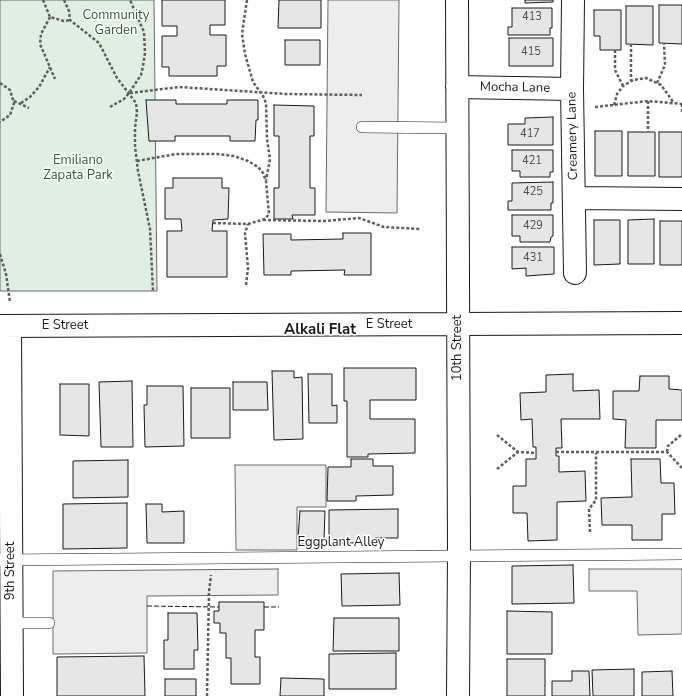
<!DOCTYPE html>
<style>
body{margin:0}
canvas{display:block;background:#fff}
</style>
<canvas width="682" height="696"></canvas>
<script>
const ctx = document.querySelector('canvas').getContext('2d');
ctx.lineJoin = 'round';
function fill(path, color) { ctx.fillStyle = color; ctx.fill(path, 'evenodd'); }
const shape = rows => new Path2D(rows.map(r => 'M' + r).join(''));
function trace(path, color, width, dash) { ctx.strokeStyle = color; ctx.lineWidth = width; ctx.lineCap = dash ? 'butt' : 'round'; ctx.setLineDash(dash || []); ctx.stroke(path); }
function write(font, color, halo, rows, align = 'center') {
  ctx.font = font + ' "Nunito Sans",sans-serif'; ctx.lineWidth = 3; ctx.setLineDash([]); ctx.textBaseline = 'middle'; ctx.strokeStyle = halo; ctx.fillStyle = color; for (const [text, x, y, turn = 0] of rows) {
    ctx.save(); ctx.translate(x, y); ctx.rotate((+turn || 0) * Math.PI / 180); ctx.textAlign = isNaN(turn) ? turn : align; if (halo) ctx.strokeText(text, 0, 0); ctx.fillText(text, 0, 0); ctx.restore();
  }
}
const green = shape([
 [0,0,154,0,157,291,0,291,0,0]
]);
const parking = shape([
 [328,0,399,0,397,213,326,212,328,0],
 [235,465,326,465,326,507,297,507,297,550,236,550,235,465],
 [278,569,278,595,147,596,147,653,53,654,53,571,278,569],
 [589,569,682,569,682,634,638,635,637,591,589,591,589,569]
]);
const building = shape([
 [162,0,225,0,225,25,210,25,210,35,226,35,226,66,217,66,217,76,169,76,169,67,162,67,162,36,177,36,177,26,162,26,162,0],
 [279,0,321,0,321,28,278,28,279,0],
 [525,0,553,0,553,2,525,3,525,0],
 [659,5,682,5,682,44,659,43,659,5],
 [626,6,653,6,653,45,626,44,626,6],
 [512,8,552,8,552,28,550,28,550,35,508,35,508,27,512,27,512,8],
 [594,10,621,10,621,50,600,50,600,36,594,36,594,10],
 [509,38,553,38,553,66,509,66,509,38],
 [285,40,320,40,320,65,285,65,285,40],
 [146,100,176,100,176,104,227,104,227,100,258,100,258,120,256,120,255,141,230,141,230,136,175,136,175,141,149,141,146,100],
 [274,105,314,106,314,136,310,136,310,188,315,188,315,215,292,215,293,219,274,219,274,188,279,188,279,136,274,136,274,105],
 [553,117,553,145,508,145,508,124,525,124,525,118,553,117],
 [595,131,622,131,622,176,595,176,595,131],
 [628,132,655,132,655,176,628,176,628,132],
 [659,132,682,132,682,177,659,177,659,132],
 [512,150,553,150,553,172,550,172,550,177,520,177,520,171,512,171,512,150],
 [173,178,222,178,222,188,229,188,228,219,213,220,212,231,227,231,227,277,167,277,167,231,182,231,181,219,165,219,165,188,173,188,173,178],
 [553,182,553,203,551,203,551,210,508,210,508,201,512,201,512,183,553,182],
 [512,215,553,215,553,236,551,237,550,242,520,242,520,236,512,236,512,215],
 [654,219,654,264,628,264,628,220,654,219],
 [594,220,620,220,620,264,594,265,594,220],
 [660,221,682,221,682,265,660,265,660,221],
 [343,233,371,233,371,275,344,275,345,270,291,271,291,275,264,275,263,234,291,234,291,240,343,239,343,233],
 [512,247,554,247,554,274,526,276,526,268,512,269,512,247],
 [344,368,416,368,416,400,370,400,370,419,415,419,415,453,368,454,368,457,347,457,347,401,344,401,344,368],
 [272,371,294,371,294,378,302,377,303,439,274,440,272,371],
 [308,374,332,374,332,406,337,405,337,423,309,423,308,374],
 [573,374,573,391,599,390,600,419,561,419,562,448,556,448,556,456,559,456,559,472,585,471,586,501,557,502,557,540,528,541,527,513,513,513,513,486,526,486,526,459,536,459,536,447,533,447,532,419,521,420,520,393,546,392,546,375,573,374],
 [640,376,669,376,669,389,682,390,682,420,656,420,656,448,625,448,626,420,613,419,613,391,639,391,640,376],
 [132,381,133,447,101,447,99,382,132,381],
 [233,382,267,382,268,410,233,410,233,382],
 [60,384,89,384,89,436,60,435,60,384],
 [147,386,183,386,184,446,145,447,144,405,147,405,147,386],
 [191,388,230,388,230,438,191,438,191,388],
 [351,459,373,459,373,466,393,466,393,495,356,496,356,501,327,501,328,467,351,467,351,459],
 [631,459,660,459,661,483,674,483,675,514,662,514,662,540,632,540,632,525,602,525,601,498,632,497,631,459],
 [128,460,128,497,73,498,73,461,128,460],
 [127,503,127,548,63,549,63,504,127,503],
 [146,504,162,504,162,512,184,511,184,543,147,543,146,504],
 [398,509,398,538,374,538,374,543,329,543,329,510,398,509],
 [300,511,325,511,324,540,319,540,319,544,300,544,300,538,298,538,300,511],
 [573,565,574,603,512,604,512,566,573,565],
 [399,573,400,605,342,606,341,574,399,573],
 [219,602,264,602,264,630,255,630,255,657,260,657,260,684,231,684,231,658,226,658,226,633,220,633,220,623,214,623,214,611,219,611,219,602],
 [507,611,552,612,552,654,507,654,507,611],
 [168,613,197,613,198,650,194,650,194,669,164,669,164,640,168,640,168,613],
 [334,618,399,618,399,651,333,651,334,618],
 [396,653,396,689,329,689,329,654,396,653],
 [144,656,145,696,57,696,57,657,144,656],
 [507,659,545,659,545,696,507,696,507,659],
 [634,669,634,696,593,696,592,670,634,669],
 [572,671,589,671,590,696,552,696,552,681,572,681,572,671],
 [672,671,673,696,642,696,642,672,672,671],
 [281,678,324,679,324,696,280,696,281,678],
 [165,679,196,679,196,696,165,696,165,679]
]);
const path = shape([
 [43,0,50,17,64,21,70,20],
 [64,0,69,11,70,20,99,43,117,78,136,103,137,112,135,128,135,146,138,171,150,229,153,291],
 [247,0,242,34,245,54,253,82,263,96,266,103,267,139,270,159,266,180],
 [50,17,41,34,40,44,55,79],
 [631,44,631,81],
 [615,50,615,70,623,86],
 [0,83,10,90,14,103,10,115,0,122],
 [657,83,665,65,664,44],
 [130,93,179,87,286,94,362,95],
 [14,101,29,108],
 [648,101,648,132],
 [21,103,30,97,39,87,50,67],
 [682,104,682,113],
 [614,105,617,94,623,86,633,80,646,78,661,85,674,103],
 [110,107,124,99,129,93,141,75,143,66,145,53,144,32,130,0],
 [595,107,648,101,682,104],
 [137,161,176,154,217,154,234,156,248,161,258,167,263,173,266,181,269,214,265,219,248,224,213,223],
 [263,220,324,221,359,218,384,227,421,229],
 [0,254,6,274,10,302],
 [246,285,248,268,245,233,248,224],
 [497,435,518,452,536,453],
 [556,452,667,452,682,468],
 [667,452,668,446,682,434],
 [497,469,518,452],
 [590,532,589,509,596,500,596,453],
 [207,696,209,592,211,575]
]);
const service = shape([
 [362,127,457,128],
 [0,560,682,554],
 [12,623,49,623]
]);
const minor = shape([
 [457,0,459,555,458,696],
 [573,0,572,89,575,273],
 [457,87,572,89],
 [575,198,682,199],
 [0,326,682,323],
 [10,326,12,696]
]);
const fence = shape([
 [147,606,219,607],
 [264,607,279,607]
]);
const numberNames = [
 ["413",532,17],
 ["415",531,52],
 ["417",530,134],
 ["421",532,161],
 ["425",533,192],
 ["429",533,226],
 ["431",533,258]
];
const parkNames = [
 ["Community",116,16],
 ["Garden",116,31],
 ["Emiliano",78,161],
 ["Zapata Park",78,176]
];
const streetNames = [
 ["Mocha Lane",515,88,1],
 ["Creamery Lane",573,136,-91],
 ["E Street",389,325],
 ["E Street",65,326],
 ["10th Street",458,348,-90],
 ["Eggplant Alley",341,543],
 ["9th Street",11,571,-90]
];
const quarterNames = [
 ["Alkali Flat",320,330]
];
fill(green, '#e0efe3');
trace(green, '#6a6a6a', 1);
fill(parking, '#ededed');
trace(parking, '#6a6a6a', 1);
fill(building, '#e6e6e6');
trace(building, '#1a1a1a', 1);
trace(service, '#1a1a1a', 12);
trace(minor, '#1a1a1a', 24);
trace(path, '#5f5f5f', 2.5, [3, 2]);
trace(service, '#fff', 11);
trace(minor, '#fff', 22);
trace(fence, '#1a1a1a', 1, [5, 2]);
write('11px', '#4d4d4d', null, numberNames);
write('13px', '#2b5a34', '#fff', parkNames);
write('13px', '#1a1a1a', '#fff', streetNames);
write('bold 15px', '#1a1a1a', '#fff', quarterNames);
</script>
